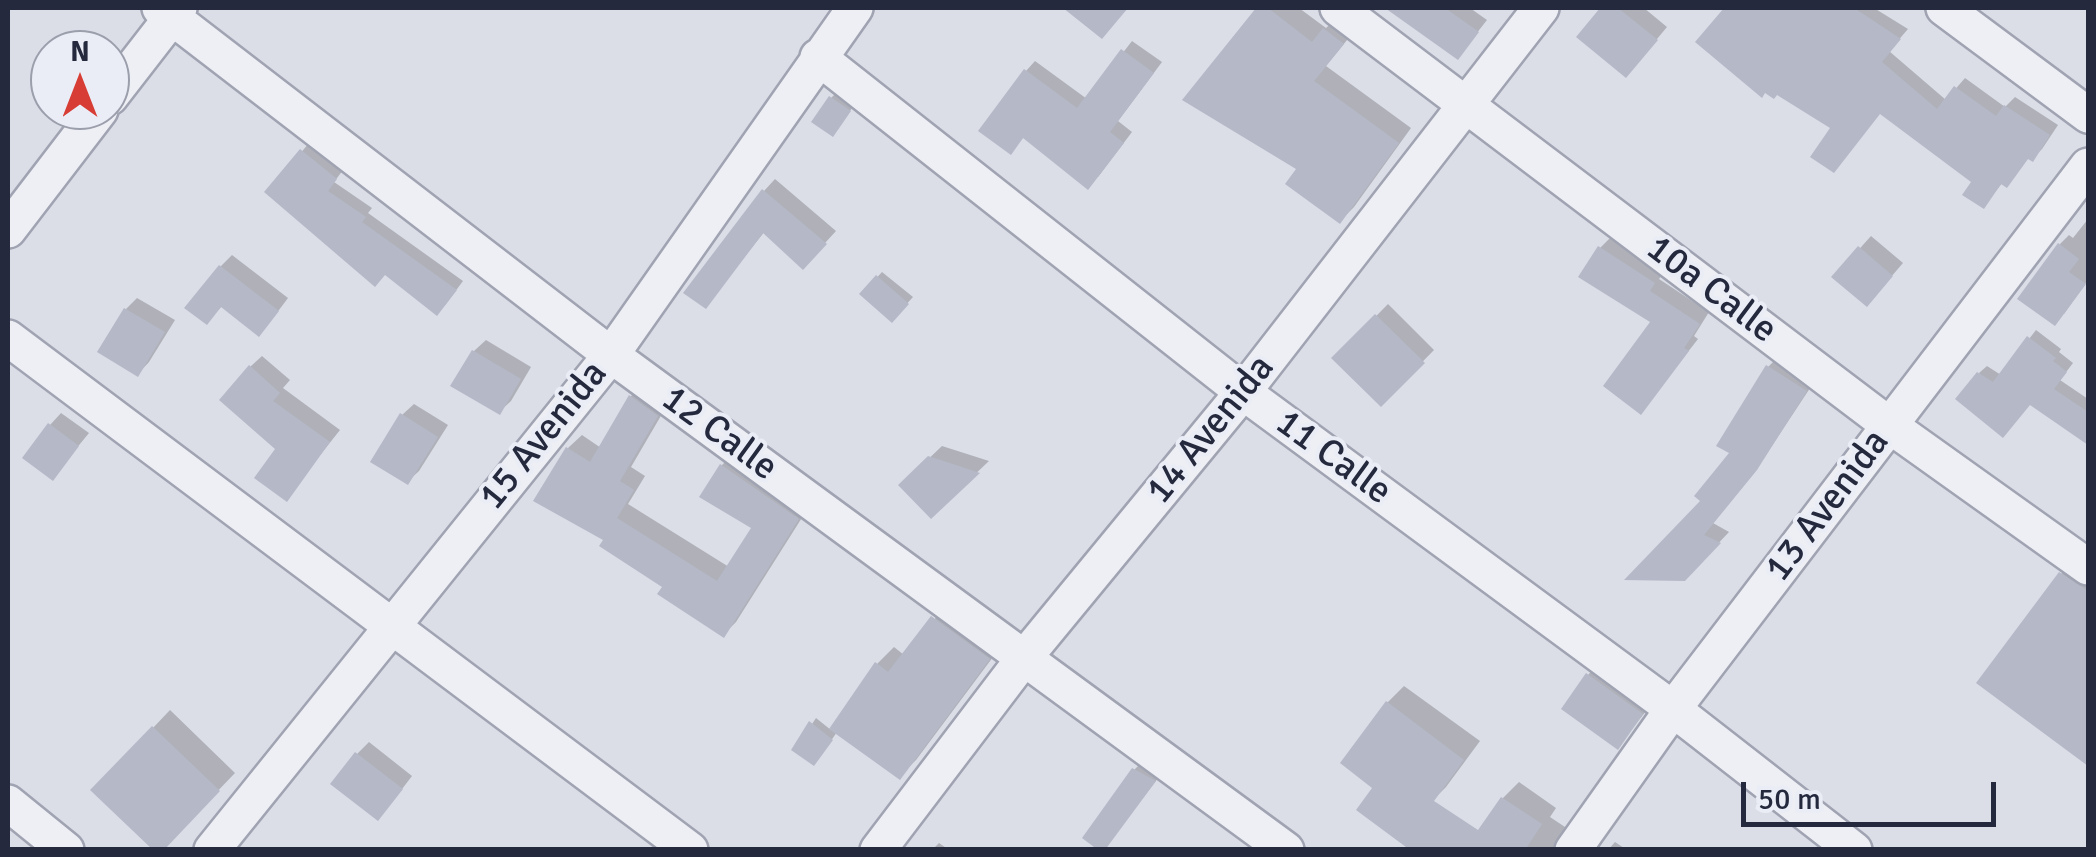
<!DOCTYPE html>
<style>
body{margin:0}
#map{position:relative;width:2096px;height:857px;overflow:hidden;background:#dbdde7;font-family:Signika,sans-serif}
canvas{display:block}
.frame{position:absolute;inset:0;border:10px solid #24293e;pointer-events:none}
.north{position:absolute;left:30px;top:30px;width:100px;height:100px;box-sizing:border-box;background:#eaedf5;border:2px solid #9b9fac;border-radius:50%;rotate:0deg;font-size:28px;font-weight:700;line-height:40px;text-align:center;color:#24293e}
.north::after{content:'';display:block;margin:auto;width:35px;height:45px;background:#d73c35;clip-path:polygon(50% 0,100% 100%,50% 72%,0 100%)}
.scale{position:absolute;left:1741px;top:782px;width:255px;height:45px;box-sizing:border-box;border:5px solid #24293e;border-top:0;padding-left:12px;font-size:30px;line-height:35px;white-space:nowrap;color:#24293e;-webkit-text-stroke:8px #eaedf5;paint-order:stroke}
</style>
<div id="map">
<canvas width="2096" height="857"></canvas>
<div class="frame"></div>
<div class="north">N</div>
<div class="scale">50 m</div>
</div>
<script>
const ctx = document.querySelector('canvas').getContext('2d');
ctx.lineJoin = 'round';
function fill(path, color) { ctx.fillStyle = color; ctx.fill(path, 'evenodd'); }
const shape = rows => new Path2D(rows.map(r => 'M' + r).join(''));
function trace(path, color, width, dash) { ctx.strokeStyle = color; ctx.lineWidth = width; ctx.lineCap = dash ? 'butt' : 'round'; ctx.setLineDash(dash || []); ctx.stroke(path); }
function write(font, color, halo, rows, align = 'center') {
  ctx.font = font + ' Signika,sans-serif'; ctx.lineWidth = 8; ctx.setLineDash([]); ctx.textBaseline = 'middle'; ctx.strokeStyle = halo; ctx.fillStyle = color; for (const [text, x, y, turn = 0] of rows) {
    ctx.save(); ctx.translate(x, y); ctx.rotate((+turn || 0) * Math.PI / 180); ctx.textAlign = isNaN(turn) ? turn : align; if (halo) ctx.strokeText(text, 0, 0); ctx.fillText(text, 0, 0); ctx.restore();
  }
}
const shadow = shape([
 [1259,8,1299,8,1326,28,1339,16,1356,29,1326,66,1411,128,1354,207,1340,221,1300,168,1186,99],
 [1392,8,1470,8,1487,20,1458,57],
 [1603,8,1644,8,1667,27,1637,63,1580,37],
 [1727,8,1874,8,1908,29,1889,51,1946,100,1965,78,2005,107,2015,97,2058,125,2042,149,2032,159,2029,157,2007,185,2003,182,1984,206,1974,181,1881,112,1833,128,1698,42],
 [1132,41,1162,62,1118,121,1132,132,1098,177,1024,136,1020,142,1026,71,1035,61,1087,99],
 [836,93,854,105,838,129,831,98],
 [309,143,343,170,334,182,372,208,368,213,463,281,445,305,386,273,268,192],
 [775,179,836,231,814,255,765,231,706,306,764,191],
 [2088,219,2088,280,2064,314,2060,244,2069,235,2073,238],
 [1871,236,1903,263,1878,292,1835,276],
 [1611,237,1665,271,1659,279,1709,312,1694,336,1698,339,1641,412,1654,322,1600,248],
 [232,255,288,298,270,322,223,305,207,322,221,266],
 [882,272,913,297,892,320,862,294],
 [137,298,175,320,149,362,138,374,126,309],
 [1388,304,1434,350,1381,404,1335,358],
 [2036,330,2061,349,2059,352,2073,363,2060,380,2088,399,2088,442,2030,402,2011,427,1979,373,1987,366,2001,375],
 [486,340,531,367,511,401,499,412,454,385,474,351],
 [262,356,290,380,283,388,340,430,286,498,279,448,250,367],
 [1779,356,1816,379,1754,473,1713,523,1729,532,1696,567,1703,500,1732,452,1768,367],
 [644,383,669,402,631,467,645,476,628,504,729,567,755,527,702,496,722,465,735,452,810,505,736,622,723,635,607,539,536,500,568,448,582,435,601,448,631,396],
 [414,404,448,425,419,471,407,482,402,415],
 [61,413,89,433,52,478,50,425],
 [942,446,989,461,931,516,901,485],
 [2078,557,2088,565,2088,763,1980,682,2061,574],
 [950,601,1005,641,916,760,899,777,837,732,819,758,795,750,816,718,831,730,877,664,894,647,904,655],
 [1599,663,1653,702,1618,747,1588,675],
 [1404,686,1480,741,1446,787,1429,804,1376,787,1387,703],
 [170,710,235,773,161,850,94,790],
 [369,742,412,776,389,806,357,754],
 [1146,758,1165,769,1103,850,1134,770],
 [1519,782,1556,808,1550,817,1568,829,1575,850,1505,850,1503,798],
 [1615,842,1627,850,1608,850],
 [939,843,949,850,932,850]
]);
const building = shape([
 [1063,8,1128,8,1102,39],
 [1256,8,1268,8,1312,42,1323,28,1344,44,1314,81,1399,143,1340,224,1285,184,1296,169,1182,100],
 [1385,8,1445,8,1479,32,1458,60],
 [1600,8,1618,8,1658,40,1626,78,1576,37],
 [1724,8,1854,8,1901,39,1882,62,1937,109,1954,86,1996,116,2004,105,2050,135,2033,162,2028,159,2007,188,2001,184,1984,209,1962,195,1971,182,1880,114,1834,173,1810,157,1830,128,1777,95,1774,99,1765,93,1762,98,1695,42],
 [1121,49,1154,73,1110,132,1124,143,1088,190,1023,138,1011,155,978,131,1024,69,1077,108],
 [829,96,851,111,833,137,811,122],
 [300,149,337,179,328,191,366,217,362,222,457,290,437,316,385,275,375,287,264,192],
 [762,189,827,244,803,270,763,233,706,309,683,293],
 [2058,243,2079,259,2069,272,2086,284,2055,326,2017,299],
 [1598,246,1655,283,1650,291,1700,324,1684,348,1689,351,1641,415,1603,386,1650,322,1578,277],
 [1858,246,1893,276,1867,307,1831,277],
 [219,265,279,311,259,337,221,307,207,325,184,308],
 [876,275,909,304,892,323,859,294],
 [124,308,165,332,138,377,97,352],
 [1375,314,1425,363,1381,407,1331,358],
 [2027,336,2056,358,2053,361,2067,372,2054,389,2088,412,2088,445,2030,405,2003,438,1955,399,1977,372,1993,382],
 [472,350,521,379,500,415,450,386],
 [249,365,280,393,273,401,330,442,287,502,254,478,275,449,219,400],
 [1766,365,1807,391,1757,470,1704,535,1721,543,1685,581,1624,580,1700,501,1694,496,1729,453,1716,446],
 [629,395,658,416,620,481,634,490,617,518,717,581,751,528,699,497,720,464,799,519,724,638,657,594,662,587,599,546,603,540,533,501,566,447,590,462],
 [400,413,438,437,408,485,370,462],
 [48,423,79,446,53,481,22,458],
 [928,456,980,473,931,519,898,485],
 [2059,572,2088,591,2088,766,1976,683],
 [931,616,990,659,900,780,829,729,875,662,888,672],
 [1586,673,1643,714,1618,750,1561,709],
 [1386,701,1464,760,1434,801,1478,830,1501,797,1542,824,1525,850,1410,850,1356,810,1372,788,1340,763],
 [809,721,833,740,814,766,791,750],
 [152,726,220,791,164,850,153,850,90,790],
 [355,752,403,789,378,821,330,784],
 [1132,768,1156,781,1105,850,1098,850,1082,838]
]);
const minor = shape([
 [160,8,611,355,1286,850],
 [1338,8,1889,425,2088,567],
 [1944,8,2088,115],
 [818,57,1243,392,1673,709,1854,850],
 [110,97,179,8],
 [8,230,100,110],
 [8,338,690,850],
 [8,803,66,850],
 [212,850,611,355,855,8],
 [878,850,1024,658,1243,392,1541,8],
 [1573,850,1673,709,2088,166]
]);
const streetNames = [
 ["10a Calle",1711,290,37],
 ["14 Avenida",1211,430,-51],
 ["12 Calle",719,434,36],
 ["15 Avenida",544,436,-51],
 ["11 Calle",1333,458,36],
 ["13 Avenida",1828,506,-53]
];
fill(shadow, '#0003');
fill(building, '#b5b8c7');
trace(minor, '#a0a3b1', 40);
trace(minor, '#eeeff5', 35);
write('38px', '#24293e', '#eaedf5', streetNames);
</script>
